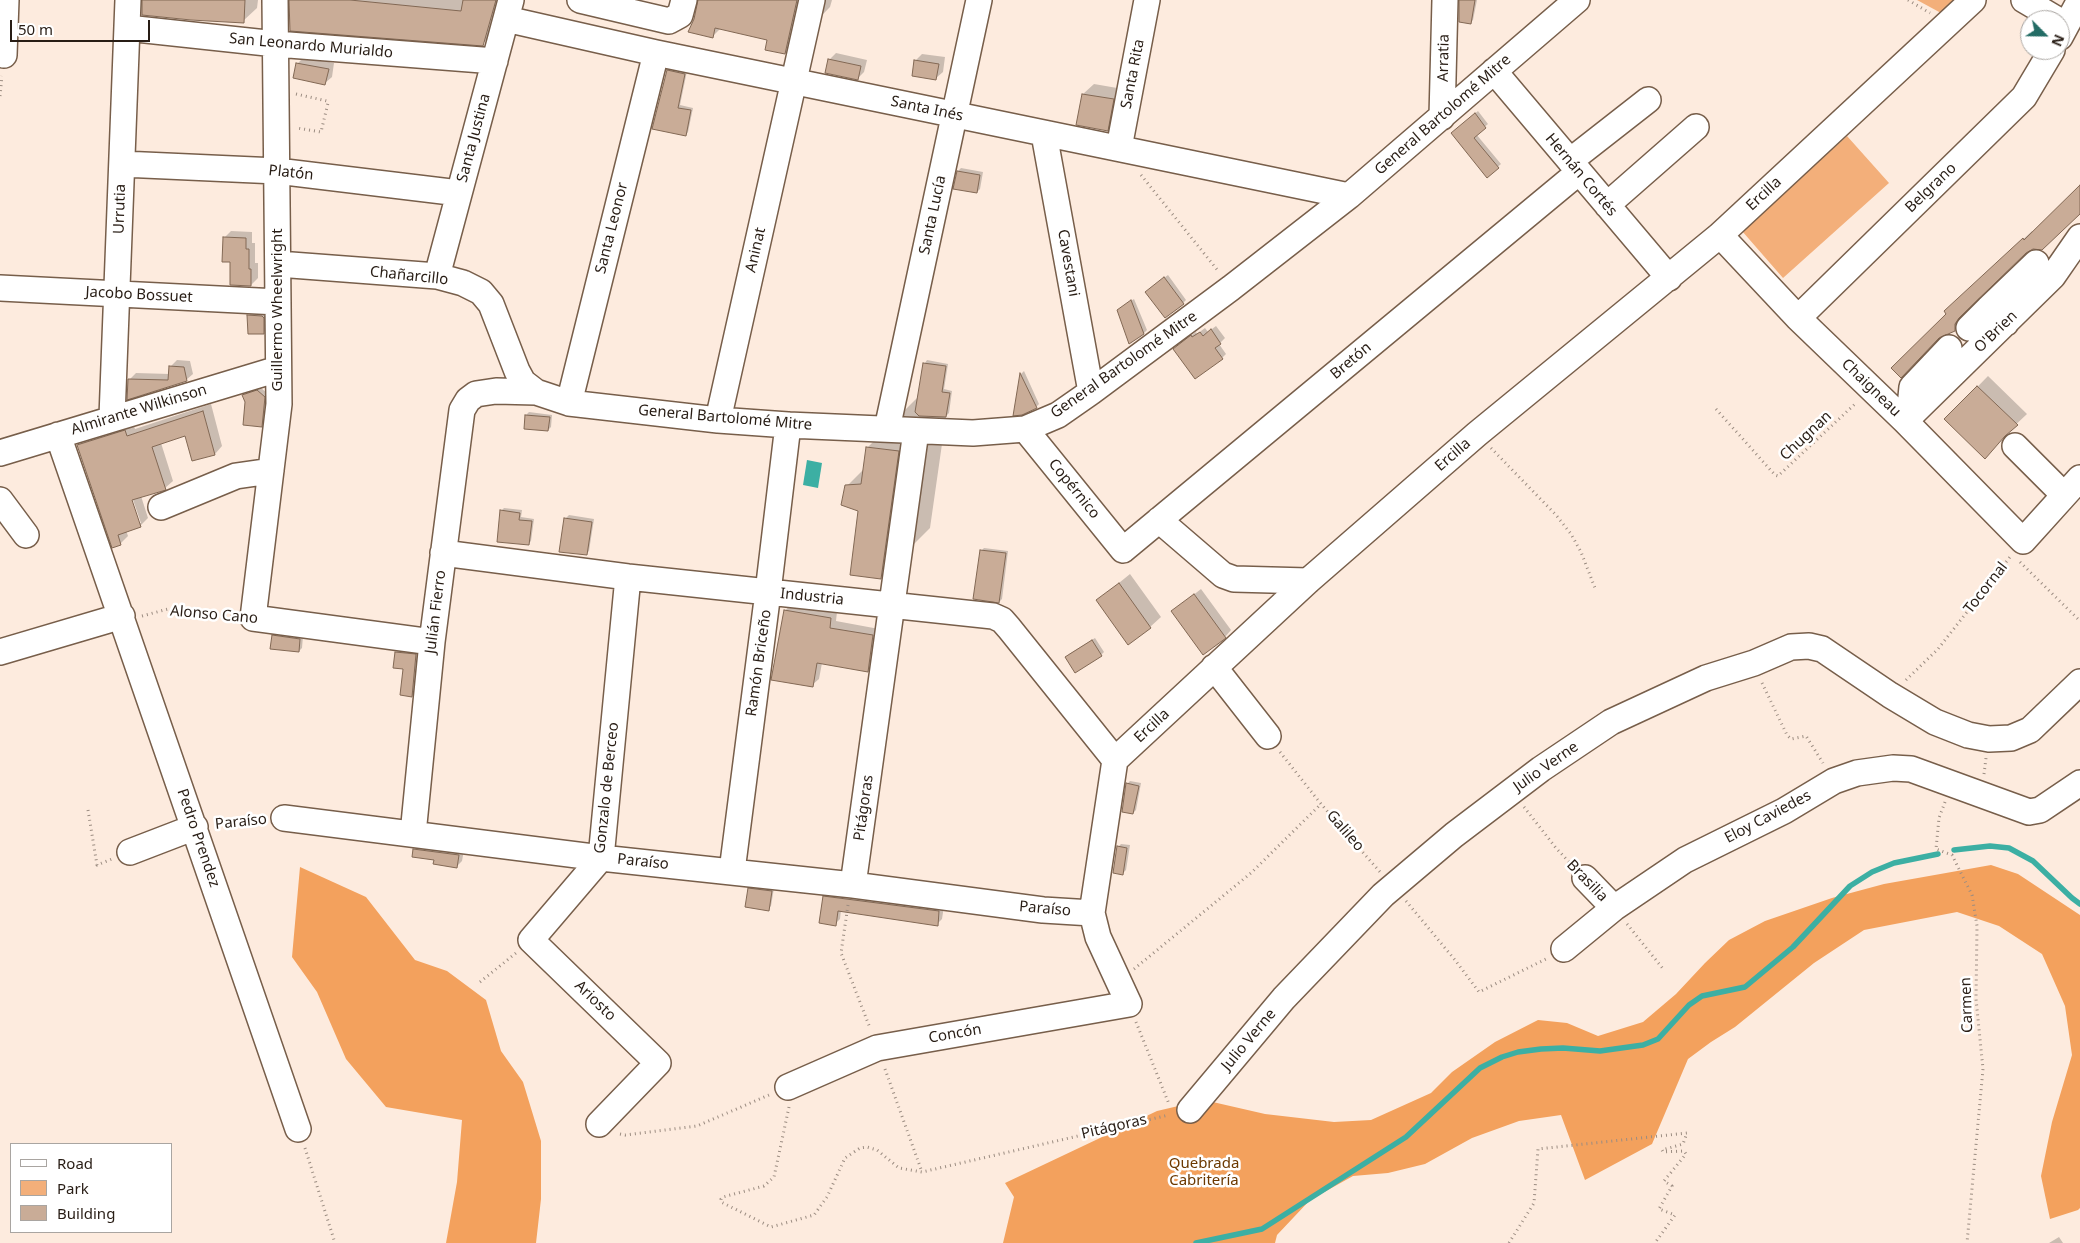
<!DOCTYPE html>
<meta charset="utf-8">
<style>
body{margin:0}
#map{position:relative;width:2080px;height:1243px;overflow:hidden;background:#fdebde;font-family:"Noto Sans",sans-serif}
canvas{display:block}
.legend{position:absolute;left:10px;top:1143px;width:162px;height:90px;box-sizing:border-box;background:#fff;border:1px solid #a9a5a1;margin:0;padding:6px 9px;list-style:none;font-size:15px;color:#281d15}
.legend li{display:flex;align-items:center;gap:10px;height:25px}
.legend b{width:25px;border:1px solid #a9a5a1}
.north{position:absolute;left:2020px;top:10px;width:50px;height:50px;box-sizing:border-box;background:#fff;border:1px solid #a9a5a1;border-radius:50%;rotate:113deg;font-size:14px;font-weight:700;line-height:20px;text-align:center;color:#281d15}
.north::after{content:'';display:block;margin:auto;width:18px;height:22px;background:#236c65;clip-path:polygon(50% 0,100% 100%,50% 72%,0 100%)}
.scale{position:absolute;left:10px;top:20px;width:140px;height:22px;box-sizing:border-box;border:2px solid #281d15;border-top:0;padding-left:6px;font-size:15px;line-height:18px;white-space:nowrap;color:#281d15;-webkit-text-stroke:4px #fff;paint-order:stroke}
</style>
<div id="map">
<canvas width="2080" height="1243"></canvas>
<ul class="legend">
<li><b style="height:6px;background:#fff"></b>Road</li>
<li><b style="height:14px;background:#f3af7a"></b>Park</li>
<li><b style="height:14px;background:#c9ac97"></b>Building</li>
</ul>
<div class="north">N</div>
<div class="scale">50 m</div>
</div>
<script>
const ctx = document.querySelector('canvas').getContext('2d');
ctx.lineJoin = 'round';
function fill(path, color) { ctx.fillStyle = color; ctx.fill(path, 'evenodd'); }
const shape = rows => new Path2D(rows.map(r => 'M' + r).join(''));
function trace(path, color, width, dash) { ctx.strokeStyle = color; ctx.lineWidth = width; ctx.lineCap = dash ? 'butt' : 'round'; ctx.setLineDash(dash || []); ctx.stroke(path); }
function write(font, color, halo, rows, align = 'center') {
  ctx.font = font + ' "Noto Sans",sans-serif'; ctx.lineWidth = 5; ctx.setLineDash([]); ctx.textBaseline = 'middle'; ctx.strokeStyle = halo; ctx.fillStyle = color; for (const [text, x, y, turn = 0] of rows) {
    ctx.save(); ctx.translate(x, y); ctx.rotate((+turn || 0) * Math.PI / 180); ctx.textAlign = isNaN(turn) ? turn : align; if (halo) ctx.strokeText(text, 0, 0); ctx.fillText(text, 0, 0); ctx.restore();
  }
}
const green = shape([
 [1917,0,1955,0,1941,13],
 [1847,136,1889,183,1783,278,1742,231]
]);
const forest = shape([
 [1991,865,2018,874,2080,915,2080,1208,2078,1210,2050,1219,2041,1176,2052,1122,2072,1055,2065,1006,2042,954,1999,926,1957,912,1864,930,1814,963,1735,1027,1711,1042,1688,1059,1652,1144,1585,1180,1561,1115,1519,1121,1472,1138,1425,1164,1388,1173,1353,1176,1310,1200,1277,1235,1275,1243,1003,1243,1014,1197,1005,1183,1157,1111,1204,1100,1265,1114,1334,1122,1371,1120,1431,1093,1452,1072,1495,1042,1538,1020,1567,1023,1598,1036,1643,1022,1676,994,1705,963,1729,940,1765,921,1832,898,1884,884],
 [300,867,366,897,415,960,447,971,486,1000,501,1051,523,1082,541,1141,541,1199,536,1243,446,1243,457,1182,462,1120,386,1107,346,1059,317,992,292,957]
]);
const water = shape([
 [807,460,822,463,818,488,803,485]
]);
const shadow = shape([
 [143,0,258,0,257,8,243,21],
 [291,0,503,0,493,34,482,44],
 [699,0,832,0,830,7,785,53,769,39,721,28,713,36,690,31,699,4],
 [1460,0,1477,0,1473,20,1470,23],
 [836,53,867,60,864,72,857,79,829,60],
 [922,54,945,57,943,72,936,78,915,61],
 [304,57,334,63,332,77,325,83,297,64],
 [671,68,687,71,680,105,693,108,688,132,686,135,653,128,668,71],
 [1094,84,1123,89,1117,120,1107,130,1083,94],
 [1478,111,1488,124,1476,134,1501,164,1487,176,1455,131],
 [961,168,983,172,980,189,977,192,958,171],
 [2080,187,2080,212,2025,252,1967,309,1963,314,1963,321,1954,330,1948,314,1954,303,2032,231,2033,232],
 [231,231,252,232,252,243,255,243,255,263,258,263,258,278,251,285,231,261,224,238],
 [1168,275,1186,300,1183,303,1149,289],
 [1134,299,1147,330,1144,333,1122,307],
 [252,312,266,315,266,330,263,333,249,315],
 [1216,326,1225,338,1219,344,1226,354,1222,358,1179,345,1196,332,1197,334,1205,328,1208,332],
 [177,360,190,361,193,374,186,380,129,380,136,373,170,374,170,367],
 [927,360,948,364,944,389,952,391,949,413,946,416,930,528,881,577,859,510,847,486,865,468,867,448,917,398,919,398,925,363],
 [1024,371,1039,404,1036,407,1014,414,1021,374],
 [1988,376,2027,414,2009,431,1946,419],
 [261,388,267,393,264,422,261,425,243,395,246,392],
 [211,404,222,446,215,454,186,435,161,443,173,481,165,488,141,496,148,518,140,526,126,530,128,536,120,544,78,445,86,437,133,423,135,429],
 [129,494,131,494,141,523,138,523],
 [529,412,552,415,551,427,548,430,526,415],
 [504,508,522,510,521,517,534,519,531,541,528,544,501,511],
 [569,515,594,519,589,551,586,554,561,550,566,518],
 [984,548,1008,551,1002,599,999,602,981,551],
 [1130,574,1161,617,1150,627,1098,600],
 [1201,589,1231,630,1225,637,1173,611],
 [791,604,837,612,836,621,879,629,874,664,868,671,822,663,819,679,812,685,785,611],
 [276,633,303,636,302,648,299,651,273,636],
 [1095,638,1104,652,1101,655,1069,654],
 [399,649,419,652,415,693,412,696,405,668,396,652],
 [1130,781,1141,783,1136,810,1133,813,1127,784],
 [419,844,464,850,462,861,457,866,436,859,414,849],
 [1121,844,1130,845,1126,870,1123,873,1118,847],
 [752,886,774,888,771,906,768,909,749,889],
 [829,892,944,906,942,919,937,924,841,910,840,919,835,924,824,897],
 [2059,1237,2063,1243,2049,1243]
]);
const stream = shape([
 [1954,850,1990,846,2009,848,2033,861,2072,898,2080,904],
 [1196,1243,1262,1229,1406,1137,1480,1068,1502,1057,1518,1052,1541,1049,1563,1048,1600,1051,1643,1045,1658,1039,1689,1005,1702,996,1745,987,1793,947,1850,886,1872,872,1894,863,1938,854]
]);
const building = shape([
 [142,0,245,0,244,23,191,20,142,15,142,0],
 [289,0,350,0,461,11,463,0,496,0,483,46,290,31,289,0],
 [698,0,797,0,785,54,765,50,767,40,715,28,713,38,688,32,694,19,698,0],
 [1459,0,1475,0,1471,24,1459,22,1459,0],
 [828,59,861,66,858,80,825,73,828,59],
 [914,60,939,64,936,80,912,76,914,60],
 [296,63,329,69,325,85,293,78,296,63],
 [667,70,685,74,678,108,691,110,686,136,652,129,667,70],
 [1082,94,1114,99,1108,131,1076,125,1082,94],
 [1475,113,1486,128,1474,138,1499,168,1487,178,1451,133,1475,113],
 [957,171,980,175,977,193,953,189,957,171],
 [2080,185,2080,214,2042,250,2033,249,2026,253,1959,318,1955,324,1955,331,1939,338,1901,378,1891,368,1946,314,1944,311,2023,238,2024,240,2080,185],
 [223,237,246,238,246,249,249,249,249,269,251,269,251,286,230,285,230,262,222,262,223,237],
 [1164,277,1184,304,1165,318,1145,292,1164,277],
 [1131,300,1144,334,1129,344,1117,310,1131,300],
 [247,315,262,316,264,318,264,334,248,334,247,315],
 [1211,329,1221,344,1215,348,1223,359,1195,379,1173,349,1191,335,1192,337,1200,332,1203,336,1211,329],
 [923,363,946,366,942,392,950,393,946,417,919,416,915,412,923,363],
 [169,366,184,367,187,381,127,400,128,379,168,380,169,366],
 [1020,373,1037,408,1022,415,1013,416,1020,373],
 [1977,386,2018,425,2005,436,1985,459,1944,419,1977,386],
 [257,390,265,397,262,427,243,425,245,402,242,395,257,390],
 [203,411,215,455,192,461,185,436,152,447,166,490,132,500,141,527,118,535,121,545,112,548,77,445,125,430,127,436,203,411],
 [525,415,550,417,548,431,524,429,525,415],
 [866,447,899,451,881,579,850,575,858,511,841,505,845,485,861,484,866,447],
 [500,510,520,513,519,520,532,521,529,545,497,542,500,510],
 [564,518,592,522,587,555,559,552,564,518],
 [980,550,1006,553,999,603,973,599,980,550],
 [1119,583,1151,628,1128,645,1096,600,1119,583],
 [1194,594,1226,638,1203,655,1171,611,1194,594],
 [784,610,831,618,830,628,873,635,868,672,817,663,813,687,771,680,784,610],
 [272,635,300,639,299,652,270,649,272,635],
 [1092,640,1102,656,1075,673,1065,657,1092,640],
 [395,652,416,654,412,697,400,695,403,669,393,668,395,652],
 [1126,783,1139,786,1133,814,1122,812,1126,783],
 [1117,846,1127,848,1123,875,1113,873,1117,846],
 [413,849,459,855,457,868,433,864,434,860,412,857,413,849],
 [748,888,772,891,769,911,745,907,748,888],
 [823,896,939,911,938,926,838,911,836,926,819,923,823,896]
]);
const path = shape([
 [1908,0,1930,13],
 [296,94,327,101,328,103,321,132,297,128],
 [0,96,2,76],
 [1141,175,1219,272],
 [1716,409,1775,475,1778,476,1856,403],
 [1491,448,1556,515,1571,534,1581,552,1595,588],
 [2020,562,2080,621],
 [142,616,168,609,232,615],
 [1906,680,1938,649,2010,557],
 [1762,683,1787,735,1791,739,1806,736,1823,763],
 [1280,752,1321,804,1380,872],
 [1984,774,1986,758],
 [1945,802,1939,818,1936,849,1952,855,1972,895,1977,926,1976,999,1983,1069,1967,1243],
 [1524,807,1556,848,1571,864],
 [88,810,97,865,112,859],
 [215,825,263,820],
 [1406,901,1455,960,1479,992,1546,959],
 [848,905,841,953,870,1028],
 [1627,924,1664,970],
 [1134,969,1251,873,1321,804],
 [480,982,516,953],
 [1136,1022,1169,1104],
 [885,1069,922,1172],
 [789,1107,774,1177,764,1186,723,1197,721,1199,721,1202,771,1227,814,1215,827,1197,845,1158,860,1148,867,1147,877,1150,899,1168,922,1172,1169,1115],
 [620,1134,625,1135,697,1126,769,1095],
 [305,1148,335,1243],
 [1509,1243,1534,1203,1538,1149,1687,1133,1683,1144,1662,1150,1663,1152,1684,1151,1686,1154,1664,1181,1672,1186,1659,1209,1675,1215,1655,1243]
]);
const minor = shape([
 [275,0,279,404,253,618,432,642],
 [580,0,669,21,680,15,684,0],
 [2024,0,2058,20],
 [506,19,656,53,1349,196],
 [127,28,276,44,495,61],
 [2060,37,2080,0],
 [4,55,6,0],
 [1494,71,1669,278],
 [1442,117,1445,0],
 [1044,134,1091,392],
 [1119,148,1147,0],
 [1570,161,1648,100],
 [122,164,277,171,459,193],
 [1607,205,1696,127],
 [1720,235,1798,318,1905,421,2023,541,2080,478],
 [278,264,437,276,463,283,481,292,491,304,517,371,523,382,536,392],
 [437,276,511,0],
 [0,288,278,302],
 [1798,318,2024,97,2052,50],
 [2006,323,1989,308,2036,263],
 [1969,328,1989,308],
 [569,403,656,53],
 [1917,409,1911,397,1912,387,1949,348],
 [112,417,128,0],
 [718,420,812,0],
 [1905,421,2053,276,2080,237],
 [887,429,979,0],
 [1025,429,1123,550,1579,172],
 [58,435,298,1129],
 [2015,446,2064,495],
 [0,453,278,369],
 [0,500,26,535],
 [161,507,236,476,271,471],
 [1159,520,1223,575,1234,579,1308,581],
 [443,553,628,577,993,616,1002,620,1009,628,1115,760],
 [0,652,122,616],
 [1214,667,1268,736],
 [284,818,601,858,853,885,1043,910,1092,913],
 [413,834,432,642,462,410,468,400,476,394,496,391,536,392,569,403,718,420,788,425,973,433,1025,429,1058,415,1091,392,1231,288,1349,196,1577,0],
 [130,852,195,827],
 [732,871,768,592,788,425],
 [1585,878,1614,908],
 [853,885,916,431],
 [1564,949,1614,908,1685,860,1784,811,1834,781,1857,773,1893,768,1911,769,2029,812,2040,810,2080,783],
 [788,1087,877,1048,1129,1004,1098,937,1092,913,1115,760,1308,581,1477,434,1720,235,1973,0],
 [1190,1110,1284,998,1383,895,1454,835,1541,769,1611,722,1706,678,1754,663,1791,647,1809,646,1822,649,1890,695,1935,722,1968,735,1989,739,2011,738,2030,730,2080,682],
 [599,1124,658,1063,531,940,601,858,628,577]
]);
const streetNames = [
 ["San Leonardo Murialdo",311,46,5],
 ["Arratia",1444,58,-89],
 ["Santa Rita",1133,74,-79],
 ["Santa Inés",927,109,12],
 ["General Bartolomé Mitre",1443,115,-41],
 ["Santa Justina",474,138,-75],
 ["Platón",291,173,6],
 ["Hernán Cortés",1581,175,50],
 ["Belgrano",1931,188,-44],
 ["Ercilla",1764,194,-43],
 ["Urrutia",120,209,-88],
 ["Santa Lucía",933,215,-78],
 ["Santa Leonor",612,228,-76],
 ["Aninat",756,250,-77],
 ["Cavestani",1068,263,80],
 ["Chañarcillo",409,276,6],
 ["Jacobo Bossuet",139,295,3],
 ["Guillermo Wheelwright",278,310,-90],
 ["O'Brien",1996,332,-44],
 ["Bretón",1351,361,-40],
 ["General Bartolomé Mitre",1124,365,-35],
 ["Chaigneau",1871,388,44],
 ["Almirante Wilkinson",139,410,-17],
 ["General Bartolomé Mitre",725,418,5],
 ["Chugnan",1806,436,-43],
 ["Ercilla",1453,455,-41],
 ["Copérnico",1074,489,51],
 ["Tocornal",1986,588,-52],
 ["Industria",812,597,6],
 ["Julián Fierro",436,612,-83],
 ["Alonso Cano",214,615,5],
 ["Ramón Briceño",759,663,-82],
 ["Ercilla",1152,726,-43],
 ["Julio Verne",1546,767,-35],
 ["Gonzalo de Berceo",607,788,-84],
 ["Pitágoras",864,808,-82],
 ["Eloy Caviedes",1768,817,-28],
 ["Paraíso",241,822,-6],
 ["Galileo",1345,831,49],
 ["Pedro Prendez",198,838,71],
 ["Paraíso",643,862,6],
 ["Brasilia",1587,881,46],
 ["Paraíso",1045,909,5],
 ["Ariosto",595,1001,44],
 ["Carmen",1967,1005,-92],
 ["Concón",955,1034,-10],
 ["Julio Verne",1249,1040,-50],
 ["Pitágoras",1114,1127,-13]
];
const parkNames = [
 ["Quebrada",1204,1164],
 ["Cabritería",1204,1181]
];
fill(green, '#f3af7a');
fill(forest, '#f3a15d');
fill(water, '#3cafa3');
fill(shadow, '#0003');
trace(stream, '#3cafa3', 5.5);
fill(building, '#c9ac97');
trace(building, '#826854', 1);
trace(minor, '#775e4a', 28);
trace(path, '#9b8c81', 3, [1, 4]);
trace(minor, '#fff', 25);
write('15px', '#281d15', '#fff', streetNames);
write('15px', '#6c3900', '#fff', parkNames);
</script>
